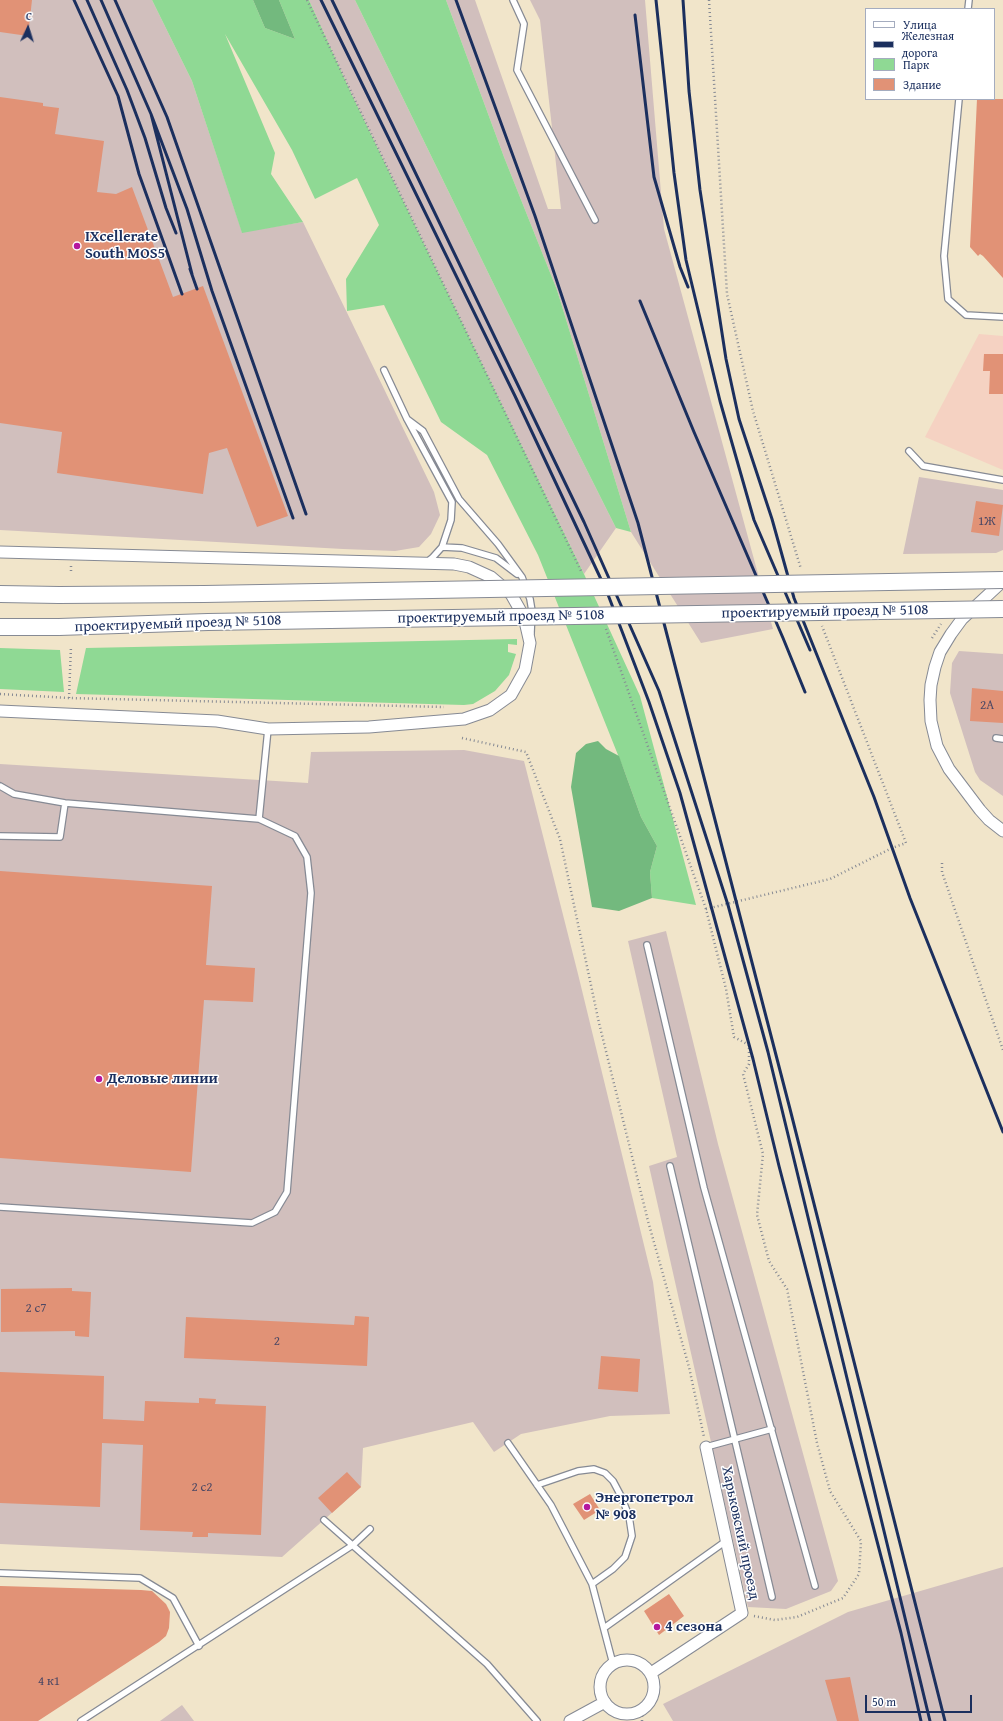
<!DOCTYPE html>
<meta charset="utf-8">
<style>
body{margin:0}
#map{position:relative;width:1003px;height:1721px;overflow:hidden;background:#f1e5ca;font-family:"Gentium Book Plus",serif}
canvas{display:block}
.legend{position:absolute;left:865px;top:8px;width:130px;height:92px;box-sizing:border-box;background:#fff;border:1px solid #a4acbf;margin:0;padding:5px 7px;list-style:none;font-size:12px;color:#1b2f5e}
.legend li{display:flex;align-items:center;gap:8px;height:20px}
.legend b{width:20px;border:1px solid #a4acbf}
.north{position:absolute;left:8px;top:8px;width:40px;height:40px;-webkit-text-stroke:3px #fff;paint-order:stroke;rotate:4deg;font-size:11px;font-weight:700;line-height:16px;text-align:center;color:#1b2f5e}
.north::after{content:'';display:block;margin:auto;width:14px;height:18px;background:#1b2f5e;clip-path:polygon(50% 0,100% 100%,50% 72%,0 100%)}
.scale{position:absolute;left:865px;top:1695px;width:107px;height:18px;box-sizing:border-box;border:2px solid #1b2f5e;border-top:0;padding-left:5px;font-size:12px;line-height:14px;white-space:nowrap;color:#1b2f5e;-webkit-text-stroke:3px #fff;paint-order:stroke}
</style>
<div id="map">
<canvas width="1003" height="1721"></canvas>
<ul class="legend">
<li><b style="height:5px;background:#fff"></b>Улица</li>
<li><b style="height:5px;background:#1b2f5e"></b>Железная дорога</li>
<li><b style="height:11px;background:#8fd994"></b>Парк</li>
<li><b style="height:11px;background:#e19276"></b>Здание</li>
</ul>
<div class="north">С</div>
<div class="scale">50 m</div>
</div>
<script>
const ctx = document.querySelector('canvas').getContext('2d');
ctx.lineJoin = 'round';
function fill(path, color) { ctx.fillStyle = color; ctx.fill(path, 'evenodd'); }
const shape = rows => new Path2D(rows.map(r => 'M' + r).join(''));
function trace(path, color, width, dash) { ctx.strokeStyle = color; ctx.lineWidth = width; ctx.lineCap = dash ? 'butt' : 'round'; ctx.setLineDash(dash || []); ctx.stroke(path); }
function write(font, color, halo, rows, align = 'center') {
  ctx.font = font + ' "Gentium Book Plus",serif'; ctx.lineWidth = 3; ctx.setLineDash([]); ctx.textBaseline = 'middle'; ctx.strokeStyle = halo; ctx.fillStyle = color; for (const [text, x, y, turn = 0] of rows) {
    ctx.save(); ctx.translate(x, y); ctx.rotate((+turn || 0) * Math.PI / 180); ctx.textAlign = isNaN(turn) ? turn : align; if (halo) ctx.strokeText(text, 0, 0); ctx.fillText(text, 0, 0); ctx.restore();
  }
}
const built = shape([
 [979,334,1003,336,1003,470,925,437]
]);
const industrial = shape([
 [0,0,152,0,192,81,242,232,303,222,434,492,440,515,431,534,419,547,395,551,343,549,0,530],
 [309,0,355,0,500,297,616,528,584,574,352,95],
 [446,0,475,0,548,209,561,209,540,20,530,0,645,0,664,229,773,629,701,643,631,532,557,290,504,157],
 [919,477,1003,490,1003,550,996,553,903,554],
 [959,651,1003,654,1003,796,980,780,975,772,950,693,952,663],
 [464,750,524,761,578,974,653,1282,670,1414,610,1416,521,1434,494,1452,473,1422,363,1448,361,1487,282,1557,0,1544,0,764,308,783,311,752],
 [666,931,718,1144,838,1581,831,1591,786,1609,748,1607,649,1166,677,1157,628,941],
 [1003,1567,1003,1721,673,1721,663,1704,848,1612],
 [182,1705,194,1721,160,1721]
]);
const green = shape([
 [152,0,253,0,265,28,295,39,279,0,309,0,352,95,584,574,640,696,696,905,652,898,650,872,657,846,641,817,624,770,538,555,487,455,441,422,384,305,347,311,346,279,379,225,357,178,315,199,292,150,225,34,275,153,271,174,303,222,242,233,192,81],
 [355,0,446,0,504,157,557,290,631,532,616,528,500,297],
 [517,639,517,645,508,644,508,652,516,654,509,675,495,691,473,704,464,705,76,694,86,648],
 [0,648,60,650,64,692,0,689]
]);
const forest = shape([
 [253,0,279,0,295,39,265,28],
 [598,741,606,749,619,756,641,817,657,846,650,872,652,898,619,911,592,907,571,787,576,753,586,744]
]);
const building = shape([
 [0,0,32,0,28,36,0,32],
 [0,97,43,103,43,106,59,108,55,134,104,141,97,192,116,194,132,187,173,297,203,286,288,516,257,527,227,448,209,453,203,494,57,473,62,432,0,423],
 [977,99,1003,99,1003,278,983,256,980,254,978,256,970,247],
 [984,354,1003,354,1003,394,989,394,990,371,983,371],
 [976,501,1003,505,999,536,971,532],
 [972,688,1003,691,1003,723,970,721],
 [0,871,212,886,206,965,255,968,253,1002,204,1000,191,1172,0,1158],
 [72,1288,72,1291,91,1292,89,1337,75,1336,75,1331,1,1332,1,1289],
 [355,1316,369,1317,367,1366,184,1358,186,1317,354,1325],
 [601,1356,640,1359,638,1392,598,1389],
 [0,1372,104,1376,103,1419,144,1421,145,1401,199,1403,199,1398,216,1399,215,1404,266,1406,261,1535,208,1533,208,1537,192,1537,193,1532,140,1530,143,1445,102,1443,100,1507,0,1503],
 [347,1472,361,1487,332,1513,318,1498],
 [590,1494,600,1510,584,1520,573,1504],
 [0,1586,141,1590,152,1591,166,1604,170,1612,169,1628,166,1636,159,1642,38,1721,0,1721],
 [669,1594,684,1616,659,1635,644,1611],
 [850,1677,859,1721,837,1721,825,1680]
]);
const path = shape([
 [307,0,582,573],
 [709,0,727,294,753,411,801,569],
 [71,566,71,573],
 [606,629,706,909],
 [932,638,941,624],
 [0,694,69,698,444,707],
 [69,698,71,646],
 [462,738,526,752,560,839,599,1023,648,1221,689,1367,704,1437],
 [942,863,942,872,1003,1050],
 [754,1616,775,1620,797,1617,843,1598,859,1574,861,1541,830,1491,817,1443,787,1289,769,1261,757,1215,763,1154,743,1074,749,1064,749,1045,734,1037,726,989,706,909,830,879,892,848,906,843,822,626],
 [642,1721,642,1710]
]);
const service = shape([
 [513,0,524,24,517,70,595,220],
 [968,9,969,0],
 [959,99,944,256,948,299,966,315,1003,317],
 [384,370,407,419,452,502,451,520,442,547,433,557,427,562],
 [407,419,423,431,459,499,498,544,522,577,530,599,532,611,531,633],
 [909,451,923,466,1003,480],
 [442,547,462,548,496,558,517,574],
 [996,738,1003,739],
 [0,786,14,794,65,803,259,819,295,836,307,857,311,893,287,1192,275,1212,252,1223,0,1207],
 [259,819,268,729],
 [0,836,60,837,65,803],
 [647,945,704,1188,815,1586],
 [670,1166,772,1597],
 [508,1443,551,1505,592,1584,613,1664],
 [706,1447,772,1429],
 [537,1485,578,1471,594,1469,605,1473,613,1481,621,1496,629,1516,632,1536,625,1557,613,1569,592,1584],
 [324,1520,487,1664,537,1721],
 [0,1573,140,1578,173,1598,199,1646],
 [604,1628,726,1541],
 [81,1721,353,1545,370,1529]
]);
const minor = shape([
 [0,552,454,564,469,567,491,577,511,594,524,617,530,643,525,670,511,695,490,710,464,719,369,727,268,729,217,721,0,711],
 [1003,581,962,619,951,634,940,652,935,667,931,685,930,700,931,721,937,746,949,769,980,810,989,820,1003,831],
 '600 1687a27 27 0 1 1 54 0a27 27 0 1 1-54 0Z',
 [651,1673,742,1613,706,1447],
 [570,1721,605,1702]
]);
const secondary = shape([
 [0,594,59,595],
 [0,627,59,627]
]);
const rail = shape([
 [74,0,118,96,139,174,182,294],
 [87,0,127,90,145,138,166,208,176,233],
 [101,0,151,114],
 [115,0,167,117,306,514],
 [321,0,515,396,607,592,649,702,680,793,753,1059,779,1166,901,1633,921,1721],
 [332,0,584,522,659,691,728,905,768,1052,930,1721],
 [456,0,535,216,638,523,790,1109,945,1721],
 [656,0,674,173,686,260,720,401,754,520,810,650],
 [683,0,689,91,700,190,726,359,739,419,772,519,794,598,874,797,910,898,1003,1132],
 [635,15,654,177,680,267,688,287],
 [190,269,197,289],
 [192,274,151,114,187,209,212,291,293,518],
 [640,301,694,432,783,638,805,692]
]);
const secondaryBridge = shape([
 [59,595,204,594,1003,580],
 [59,627,208,622,1003,609]
]);
const markers = [
 [77,246,4,"#b5179e"],
 [99,1079,4,"#b5179e"],
 [587,1507,4,"#b5179e"],
 [657,1627,4,"#b5179e"]
];
const numberNames = [
 ["1Ж",987,522],
 ["2А",987,706],
 ["2 с7",36,1309],
 ["2",277,1342],
 ["2 с2",202,1488],
 ["4 к1",49,1682]
];
const poiNames = [
 ["IXcellerate",85,237],
 ["South MOS5",85,254],
 ["Деловые линии",107,1079],
 ["Энергопетрол",595,1498],
 ["№ 908",595,1515],
 ["4 сезона",665,1627]
];
const streetNames = [
 ["проектируемый проезд № 5108",825,612,-1],
 ["проектируемый проезд № 5108",501,617,-1],
 ["проектируемый проезд № 5108",178,624,-2],
 ["Харьковский проезд",740,1533,78]
];
fill(built, '#f5d2c2');
fill(industrial, '#d1bfbd');
fill(green, '#8fd994');
fill(forest, '#73b97e');
fill(building, '#e19276');
trace(service, '#868a94', 8);
trace(minor, '#868a94', 13);
trace(secondary, '#868a94', 18);
trace(path, '#868a94', 2.5, [1, 3]);
trace(service, '#fff', 5.5);
trace(minor, '#fff', 11);
trace(secondary, '#fff', 16);
trace(rail, '#1b2f5e', 3);
trace(secondaryBridge, '#868a94', 18, []);
trace(secondaryBridge, '#fff', 16);
for (const [x, y, r, color] of markers) { const dot = new Path2D(); dot.arc(x, y, r, 0, 2 * Math.PI); ctx.fillStyle = color; ctx.fill(dot); trace(dot, '#fff', 1.5); }
write('13px', '#4c4864', null, numberNames);
write('bold 15px', '#1b2f5e', '#fff', poiNames, 'left');
write('15px', '#1b2f5e', '#fff', streetNames);
</script>
